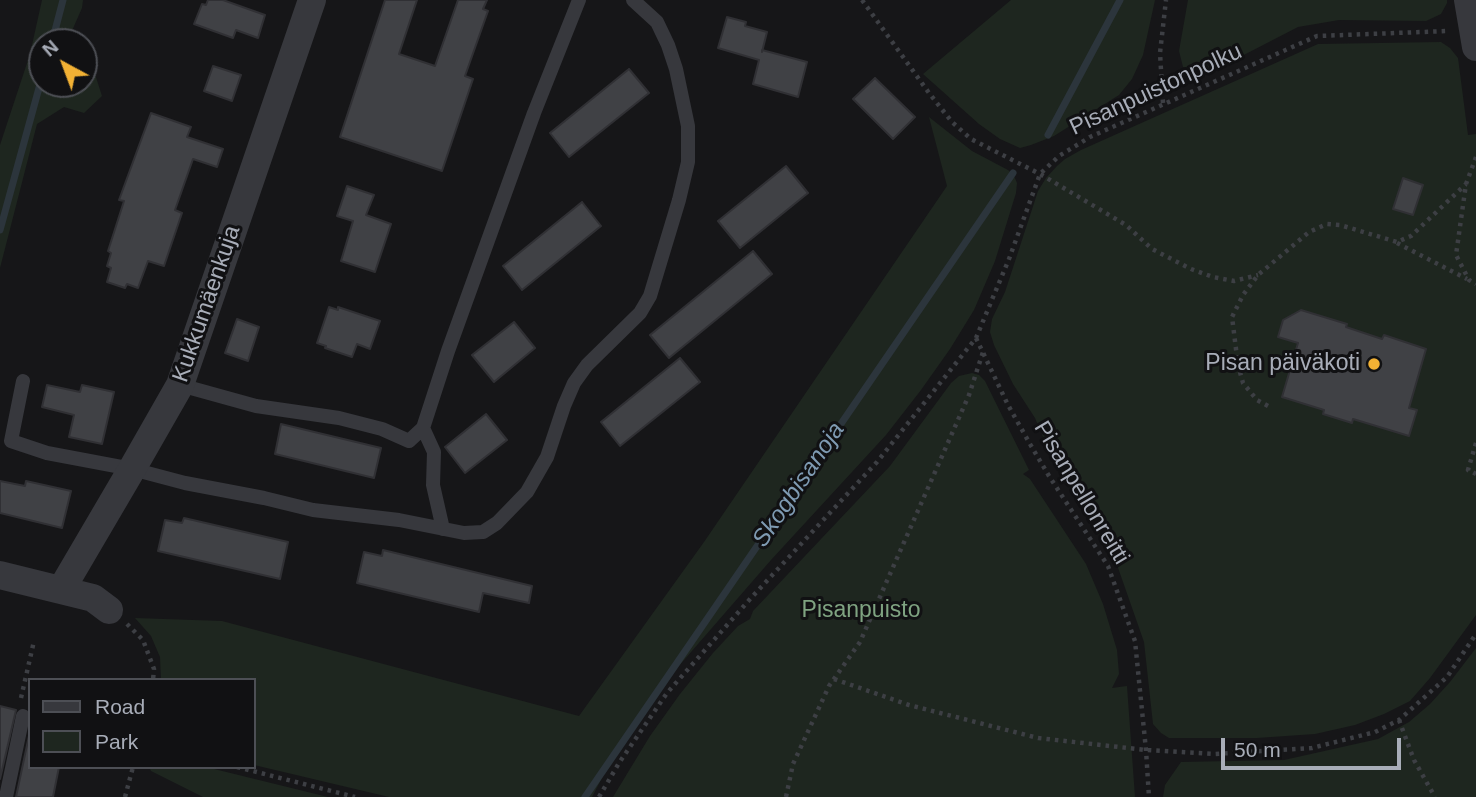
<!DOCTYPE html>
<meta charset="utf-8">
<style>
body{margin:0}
#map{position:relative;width:1476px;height:797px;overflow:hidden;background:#161618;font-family:Helvetica,sans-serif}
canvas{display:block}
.legend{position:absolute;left:28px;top:678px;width:228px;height:91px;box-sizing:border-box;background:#111113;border:2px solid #4d4f55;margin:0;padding:9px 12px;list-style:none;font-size:21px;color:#a8adb8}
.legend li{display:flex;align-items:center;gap:14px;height:35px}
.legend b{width:35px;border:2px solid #4d4f55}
.north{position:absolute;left:28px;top:28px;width:70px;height:70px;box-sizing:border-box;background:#111113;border:2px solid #4d4f55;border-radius:50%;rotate:319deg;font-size:19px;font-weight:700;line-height:28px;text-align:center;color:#a8adb8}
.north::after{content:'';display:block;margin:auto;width:24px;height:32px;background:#f2b134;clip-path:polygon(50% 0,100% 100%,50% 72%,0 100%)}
.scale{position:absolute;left:1221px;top:738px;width:180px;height:32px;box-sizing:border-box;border:4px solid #a8adb8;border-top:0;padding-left:9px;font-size:21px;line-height:24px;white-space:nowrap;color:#a8adb8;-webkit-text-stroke:5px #111113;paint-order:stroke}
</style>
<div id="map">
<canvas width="1476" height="797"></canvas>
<ul class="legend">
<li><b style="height:9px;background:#37383d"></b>Road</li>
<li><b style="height:19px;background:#1e261f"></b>Park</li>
</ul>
<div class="north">N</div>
<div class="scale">50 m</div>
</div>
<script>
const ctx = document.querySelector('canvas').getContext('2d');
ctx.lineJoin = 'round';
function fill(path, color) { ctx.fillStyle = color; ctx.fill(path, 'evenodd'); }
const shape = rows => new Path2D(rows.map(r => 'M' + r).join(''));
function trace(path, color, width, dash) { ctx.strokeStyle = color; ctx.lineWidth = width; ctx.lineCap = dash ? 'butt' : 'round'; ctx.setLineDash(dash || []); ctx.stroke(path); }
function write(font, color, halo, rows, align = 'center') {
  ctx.font = font + ' Helvetica,sans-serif'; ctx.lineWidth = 6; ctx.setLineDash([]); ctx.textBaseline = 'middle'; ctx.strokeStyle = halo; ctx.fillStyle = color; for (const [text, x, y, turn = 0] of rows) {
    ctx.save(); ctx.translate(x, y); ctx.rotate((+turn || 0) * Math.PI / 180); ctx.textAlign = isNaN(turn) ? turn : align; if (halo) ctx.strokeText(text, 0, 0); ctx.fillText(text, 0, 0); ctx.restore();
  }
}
const green = shape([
 [42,0,83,0,82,8,67,42,42,42,42,84,84,84,84,71,94,71,102,96,84,113,64,107,37,124,0,268,0,145,30,54],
 [1011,0,1155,0,1143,55,1132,79,1119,95,1054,136,1031,145,1020,148,1000,139,979,124,923,74],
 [1188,0,1447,0,1447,3,1441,14,1426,21,1339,20,1298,27,1203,76,1191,73,1183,67,1179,51],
 [1441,42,1450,48,1458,58,1468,135,1476,134,1476,615,1430,678,1410,701,1384,714,1355,725,1315,734,1257,738,1169,738,1161,733,1153,724,1144,642,1116,562,1056,467,1035,418,1013,384,994,345,990,332,992,319,1005,292,1038,191,1046,178,1057,166,1065,159,1081,150,1318,44],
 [929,117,972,151,1008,170,1014,176,1017,183,1016,193,995,261,974,310,950,349,921,390,886,435,771,560,645,705,624,736,592,797,389,797,254,765,254,680,161,680,160,657,151,636,135,618,222,621,579,716,704,542,947,186],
 [972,373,979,375,985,381,1029,470,1023,474,1030,479,1086,564,1103,604,1117,650,1119,674,1112,688,1127,686,1135,797,613,797,650,736,680,694,713,653,738,626,750,619,753,611,890,466,951,383,959,376],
 [1476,648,1476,797,1163,797,1165,785,1181,762,1284,760,1378,739,1409,722,1430,704,1450,682],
 [149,767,206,767,328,797,203,797,151,771]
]);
const stream = shape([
 [52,42,63,0],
 [1048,135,1120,0],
 [0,230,42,77],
 [585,797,1013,173]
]);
const building = shape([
 [208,0,223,0,265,15,258,38,236,30,233,38,194,24,202,4,206,5,208,0],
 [385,0,417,0,399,54,435,66,458,0,487,0,483,9,488,11,465,76,473,79,442,171,340,137,385,0],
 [727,17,746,22,745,26,767,32,762,52,762,50,807,62,798,97,753,84,759,60,718,48,727,17],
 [213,66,241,75,232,101,204,91,213,66],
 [629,69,649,93,569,157,550,133,629,69],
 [875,78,915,117,893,139,853,99,875,78],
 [151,113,191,127,187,137,223,149,217,167,193,159,175,210,182,213,164,266,148,261,138,288,127,284,125,288,107,282,111,268,107,266,111,253,108,251,124,201,119,200,151,113],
 [786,166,808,193,740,248,718,221,786,166],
 [1403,178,1423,185,1413,215,1393,209,1403,178],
 [347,186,374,195,366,215,391,224,375,272,341,261,353,221,337,216,347,186],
 [582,202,601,226,522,290,503,266,582,202],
 [753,251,772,274,669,358,650,335,753,251],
 [329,307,338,310,338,307,380,321,370,349,357,344,352,357,325,348,326,346,317,343,329,307],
 [1301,310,1347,324,1346,327,1382,339,1384,335,1426,349,1409,408,1417,410,1409,436,1353,419,1352,423,1323,414,1324,410,1282,397,1298,343,1278,337,1283,320,1301,310],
 [237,319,259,327,248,361,225,353,237,319],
 [514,322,535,348,494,382,472,355,514,322],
 [680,358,700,382,620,446,601,422,680,358],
 [47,385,80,392,82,385,114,392,102,444,69,437,74,415,42,407,47,385],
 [486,414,507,440,465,473,445,447,486,414],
 [281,424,381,448,374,478,275,454,281,424],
 [0,481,25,486,26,481,71,491,62,528,0,513,0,481],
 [184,518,288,542,280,579,158,551,165,520,182,523,184,518],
 [383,550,532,586,529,603,483,593,479,612,357,583,364,552,382,556,383,550],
 [0,706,16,710,0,779,0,706],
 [30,731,30,767,59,767,53,797,16,797,30,731]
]);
const path = shape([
 [862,0,929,93,952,122,971,139,1040,174,1126,225,1152,249,1191,269,1213,277,1234,281,1258,275],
 [1163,103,1160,53,1166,0],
 [1476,157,1466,184,1456,255,1469,280,1476,284],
 [1397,243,1467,279],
 [976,338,1008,405,1030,444,1049,476,1108,566,1135,641,1146,750,1149,797],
 [1268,406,1257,400,1243,383,1238,365,1232,317,1243,295,1258,275,1309,232,1327,224,1340,225,1397,242,1411,236,1466,184],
 [1476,443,1468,470,1476,474],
 [127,624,143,640,154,669,153,680],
 [834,679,909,705,1038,738,1146,750,1214,754,1312,748,1375,732,1399,720,1447,677,1476,634],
 [21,698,34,641],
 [1399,720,1414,760,1435,797],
 [237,767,355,797],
 [125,797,133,767],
 [599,797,619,763,667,693,751,598,877,462,976,338,1009,259,1040,174,1059,156,1090,137,1317,36,1448,31],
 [786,797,793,764,829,686,860,642,969,395,983,352]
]);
const lane = shape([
 [23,381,11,441,47,453,132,469,185,483,264,498,313,510,399,520,464,533,483,532,497,523,527,492,547,457,564,406,574,383,587,365,640,313,650,296,679,200,688,162,688,126,676,69,668,45,657,22,633,0],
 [180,385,256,406,339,418,382,429,409,441,423,428,448,351,534,113,579,0],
 [423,428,434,452,433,485,443,529],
 [6,797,23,716]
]);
const street = shape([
 [1468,0,1476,47],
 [0,575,93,598,109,610],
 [61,590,132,469,180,385,312,0]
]);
const markers = [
 [1374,364,7,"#f2b134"]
];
const streetNames = [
 ["Pisanpuistonpolku",1156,90,-25],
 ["Kukkumäenkuja",207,304,-71],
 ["Pisanpellonreitti",1081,493,59]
];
const poiNames = [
 ["Pisan päiväkoti",1360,364]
];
const parkNames = [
 ["Pisanpuisto",861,611]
];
const waterNames = [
 ["Skogbisanoja",799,485,-56]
];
fill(green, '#1e261f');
trace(stream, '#2c353c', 7);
fill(building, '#404145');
trace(building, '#303034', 2);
trace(path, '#3d3f44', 4.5, [3.5, 5]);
trace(lane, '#37383d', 14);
trace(street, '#37383d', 28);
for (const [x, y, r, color] of markers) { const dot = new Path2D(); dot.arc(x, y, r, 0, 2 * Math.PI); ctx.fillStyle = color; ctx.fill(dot); trace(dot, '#111113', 2.5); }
write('23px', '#a8adb8', '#111113', streetNames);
write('23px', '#a8adb8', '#111113', poiNames, 'right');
write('23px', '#7fa381', '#111113', parkNames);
write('italic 24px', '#7f9bb3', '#111113', waterNames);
</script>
